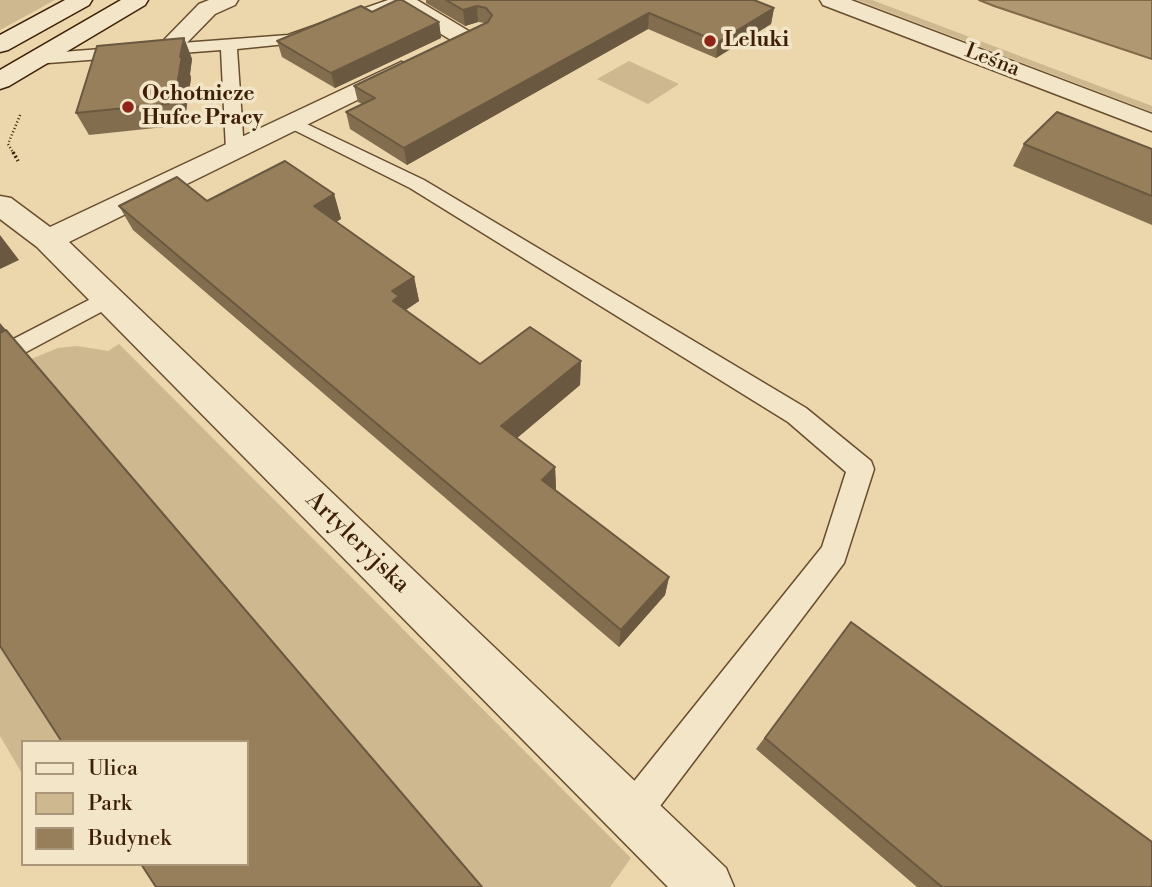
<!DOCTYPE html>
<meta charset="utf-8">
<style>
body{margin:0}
#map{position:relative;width:1152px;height:887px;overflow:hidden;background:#ebd7ab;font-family:"Libre Bodoni",serif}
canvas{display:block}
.legend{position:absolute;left:21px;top:740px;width:228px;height:126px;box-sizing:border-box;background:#f2e5c8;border:2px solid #aa967a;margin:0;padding:9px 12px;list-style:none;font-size:21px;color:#3d1f06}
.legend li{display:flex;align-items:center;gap:14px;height:35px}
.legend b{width:35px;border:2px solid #aa967a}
</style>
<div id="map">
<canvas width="1152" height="887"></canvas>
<ul class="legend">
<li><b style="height:9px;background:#f2e5c8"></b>Ulica</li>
<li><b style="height:19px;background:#cdb88f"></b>Park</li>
<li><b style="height:19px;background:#977f5c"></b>Budynek</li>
</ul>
</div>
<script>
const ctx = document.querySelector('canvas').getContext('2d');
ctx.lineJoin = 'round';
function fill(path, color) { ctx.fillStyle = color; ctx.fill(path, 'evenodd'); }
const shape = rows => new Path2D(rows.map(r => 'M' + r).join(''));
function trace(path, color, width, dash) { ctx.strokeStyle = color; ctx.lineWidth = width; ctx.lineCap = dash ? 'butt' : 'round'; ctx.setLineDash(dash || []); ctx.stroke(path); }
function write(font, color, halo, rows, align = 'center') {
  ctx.font = font + ' "Libre Bodoni",serif'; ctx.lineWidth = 7; ctx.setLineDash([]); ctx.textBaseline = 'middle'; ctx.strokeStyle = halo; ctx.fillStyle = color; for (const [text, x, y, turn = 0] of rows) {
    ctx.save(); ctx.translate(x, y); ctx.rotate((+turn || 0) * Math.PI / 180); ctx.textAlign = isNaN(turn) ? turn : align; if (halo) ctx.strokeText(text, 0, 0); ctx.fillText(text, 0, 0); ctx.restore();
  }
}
const green = shape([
 [0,0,55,0,0,30],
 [857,0,872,0,893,8,1152,106,1152,112],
 [629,61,679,84,648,104,597,79],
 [119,344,631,858,610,887,482,887,31,359,58,348,77,346,108,351],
 [0,621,80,742,23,742,23,775,0,736]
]);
const water = shape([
 [979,0,1152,0,1152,59,994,6,979,0]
]);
const pathFar1 = shape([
 [14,154,8,144,21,113]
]);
const path = shape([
 [13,152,18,161]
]);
const lane = shape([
 [388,0,410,0,407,3,296,43,237,49,244,150,235,156,226,150,221,50,35,64,27,59,35,54,288,35,388,0],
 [292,117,424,180,806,408,871,461,874,469,844,563,645,826,632,831,619,826,614,813,619,800,822,547,846,472,788,422,410,188,286,126,283,122,292,117],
 [108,290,116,292,119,298,116,304,0,366,0,346,108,290]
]);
const street = shape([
 [209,0,238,0,235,5,215,14,176,54,168,56,160,54,156,49,160,44,199,4,209,0],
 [390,0,417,0,472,33,476,38,472,43,456,43,393,5,390,0],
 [820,0,851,0,1152,114,1152,131,823,5,820,0],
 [401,62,410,64,413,69,410,74,69,242,726,868,734,887,668,887,37,247,0,219,0,196,11,198,50,227,401,62]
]);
const secondary = shape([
 [65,0,92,0,89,5,8,50,0,52,0,35,65,0],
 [121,0,148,0,145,5,9,86,0,89,0,70,121,0]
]);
const wall = shape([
 [426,0,754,0,774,8,771,24,716,58,648,29,407,165,350,129,346,112,362,104,358,102,354,86,485,23,478,22,465,26,426,3],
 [372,12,439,22,441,38,335,88,282,57,277,41],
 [184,38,192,59,190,74,191,78,184,125,89,135,76,113],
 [1024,144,1152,149,1152,225,1013,166],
 [334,194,341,219,336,222,414,277,419,301,405,310,480,364,581,361,580,385,517,438,555,467,556,489,555,490,669,577,665,595,619,647,133,230,119,206],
 [851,622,1152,887,917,887,756,749]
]);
const shadedWall = shape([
 [477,6,478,22,465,26,463,10],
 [774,8,771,24,716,58,718,42],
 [649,13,648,29,407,165,404,148],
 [439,22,441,38,335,88,331,73],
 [184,38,192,59,190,74,191,78,184,125,174,103],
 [334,194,341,219,322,230,314,206],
 [0,235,19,260,0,269],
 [414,277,419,301,403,312,393,301,392,291],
 [0,323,12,337,0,344],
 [581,361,580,385,504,449,501,426],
 [555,467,556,489,543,501,542,480],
 [669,577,665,595,619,647,621,630]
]);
const building = shape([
 [397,0,402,0,439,22,331,73,277,41,361,6,372,12,397,0],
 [446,0,754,0,774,8,718,42,649,13,404,148,346,112,375,98,354,86,488,22,492,15,486,8,477,6,463,10,446,0],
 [184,38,180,57,182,56,174,103,76,113,97,46,184,38],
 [1057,112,1152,149,1152,196,1024,144,1057,112],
 [285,161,334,194,314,206,414,277,392,291,399,296,393,301,480,364,530,327,581,361,501,426,555,467,542,480,669,577,621,630,119,206,177,177,207,201,285,161],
 [6,330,482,887,156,887,141,864,247,864,247,742,62,742,0,646,0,333,6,330],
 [851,622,1152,842,1152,887,942,887,765,738,851,622]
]);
const markers = [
 [710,41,7,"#8f2418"],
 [128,107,7,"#8f2418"]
];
const farPoinames = [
 ["Leluki",724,41],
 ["Ochotnicze",142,95],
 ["Hufce Pracy",142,119]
];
const farStreetnames = [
 ["Leśna",992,61,21]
];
const streetNames = [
 ["Artyleryjska",357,543,44]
];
fill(green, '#cdb88f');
fill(water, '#b09873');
trace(water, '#826847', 2);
trace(lane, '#684d2f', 3);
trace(street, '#684d2f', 3);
trace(secondary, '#3d1f06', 3);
trace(pathFar1, '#3d1f06', 2.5, [1, 2.5]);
trace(path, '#3d1f06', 3.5, [2, 2.5]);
fill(lane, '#f2e5c8');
fill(street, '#f2e5c8');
fill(secondary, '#f2e5c8');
fill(wall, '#826d4f');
fill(shadedWall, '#6a5940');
fill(building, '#977f5c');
trace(building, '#6a5940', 2);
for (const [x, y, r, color] of markers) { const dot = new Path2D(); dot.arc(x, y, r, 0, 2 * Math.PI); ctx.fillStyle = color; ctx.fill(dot); trace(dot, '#f2e5c8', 2.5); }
write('bold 21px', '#3d1f06', '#f2e5c8', farPoinames, 'left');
write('21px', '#3d1f06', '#f2e5c8', farStreetnames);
write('24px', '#3d1f06', '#f2e5c8', streetNames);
</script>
